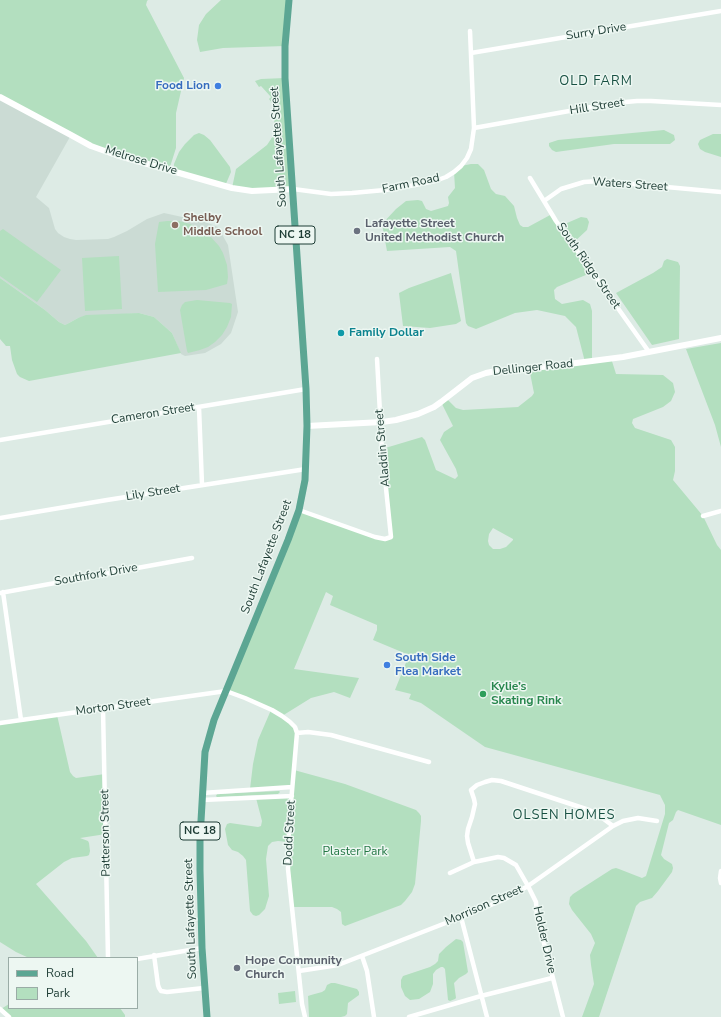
<!DOCTYPE html>
<meta charset="utf-8">
<style>
body{margin:0}
#map{position:relative;width:721px;height:1017px;overflow:hidden;background:#ddebe5;font-family:"Nunito Sans",sans-serif}
canvas{display:block}
.legend{position:absolute;left:8px;top:957px;width:130px;height:52px;box-sizing:border-box;background:#edf7f2;border:1px solid #9aaca6;margin:0;padding:5px 7px;list-style:none;font-size:12px;color:#1d3c34}
.legend li{display:flex;align-items:center;gap:8px;height:20px}
.legend b{width:20px;border:1px solid #9aaca6}
</style>
<div id="map">
<canvas width="721" height="1017"></canvas>
<ul class="legend">
<li><b style="height:5px;background:#5ca693"></b>Road</li>
<li><b style="height:11px;background:#b3dfbf"></b>Park</li>
</ul>
</div>
<script>
const ctx = document.querySelector('canvas').getContext('2d');
ctx.lineJoin = 'round';
function fill(path, color) { ctx.fillStyle = color; ctx.fill(path, 'evenodd'); }
const shape = rows => new Path2D(rows.map(r => 'M' + r).join(''));
function trace(path, color, width, dash) { ctx.strokeStyle = color; ctx.lineWidth = width; ctx.lineCap = dash ? 'butt' : 'round'; ctx.setLineDash(dash || []); ctx.stroke(path); }
function write(font, color, halo, rows, align = 'center') {
  ctx.font = font + ' "Nunito Sans",sans-serif'; ctx.lineWidth = 3; ctx.setLineDash([]); ctx.textBaseline = 'middle'; ctx.strokeStyle = halo; ctx.fillStyle = color; for (const [text, x, y, turn = 0] of rows) {
    ctx.save(); ctx.translate(x, y); ctx.rotate((+turn || 0) * Math.PI / 180); ctx.textAlign = isNaN(turn) ? turn : align; if (halo) ctx.strokeText(text, 0, 0); ctx.fillText(text, 0, 0); ctx.restore();
  }
}
const built = shape([
 [0,97,71,135,36,197,49,208,55,229,58,233,64,237,70,239,76,240,108,239,114,237,127,231,147,219,164,213,205,222,218,227,228,245,238,312,231,333,221,344,205,353,185,356,181,354,172,333,154,317,139,313,78,318,69,323,65,325,59,322,45,310,0,278]
]);
const green = shape([
 [0,0,148,0,147,1,146,5,184,78,176,113,176,148,169,170,101,149,0,97],
 [221,0,289,0,285,46,223,48,200,52,197,40,199,25,206,14],
 [285,78,293,189,232,188,236,169,267,145,273,136,275,113,274,106,269,99,271,97,261,86,259,87,255,81,261,79],
 [664,130,674,135,675,140,670,144,614,144,556,152,552,150,549,146,549,143,558,140],
 [199,133,204,135,210,140,230,167,231,172,225,186,174,171,174,164,179,152,185,144,194,135],
 [713,134,721,134,721,157,705,152,700,149,698,144,700,140],
 [471,164,478,164,484,170,491,189,496,194,505,196,514,206,517,218,520,225,523,227,528,227,552,214,560,226,581,217,587,218,589,222,587,230,573,243,593,272,557,287,554,290,555,299,562,304,583,300,590,304,592,311,592,361,611,358,616,374,663,375,673,383,675,392,671,401,663,407,633,419,632,423,635,428,671,440,675,447,675,471,673,480,703,516,717,545,721,550,721,825,678,810,676,812,673,820,669,823,661,855,664,859,672,864,673,868,672,872,658,891,652,898,640,902,636,906,599,1017,582,1017,594,984,591,965,590,955,595,943,591,934,572,910,569,904,570,897,573,894,612,869,616,868,619,869,642,878,646,876,665,814,665,805,660,795,485,747,421,703,409,699,411,694,395,690,409,655,373,640,377,630,377,625,330,605,333,596,326,592,294,669,359,678,350,698,334,692,311,698,282,716,296,730,294,770,345,784,416,810,419,813,421,816,421,821,415,884,412,892,405,901,401,905,345,926,342,924,341,912,337,909,332,907,292,907,288,842,278,841,272,842,268,846,266,859,269,896,265,909,259,915,256,916,253,915,250,911,246,860,243,856,238,852,232,850,228,845,225,829,227,824,230,823,258,827,261,826,262,821,256,798,291,796,292,787,250,789,253,764,258,740,271,710,226,691,299,510,375,537,390,538,382,449,422,437,425,440,436,470,455,479,458,476,456,469,440,440,444,432,453,426,441,402,446,398,456,408,463,410,518,407,532,396,534,393,529,368,585,362,576,327,565,316,537,310,515,313,476,329,468,326,466,323,456,251,450,247,387,251,382,224,396,209,406,201,418,200,422,201,426,209,431,211,448,206,449,203,448,197,455,188,454,172,461,166],
 [493,528,513,539,513,540,506,547,500,549,493,549,489,545,488,541,489,534],
 [167,221,179,221,190,224,201,229,209,235,219,246,223,253,227,265,228,277,227,284,206,290,158,292,155,244,159,222],
 [3,229,61,270,37,302,0,276,0,231],
 [119,256,122,309,85,311,82,258],
 [667,259,678,262,680,266,679,339,652,345,616,293,653,273,662,267,664,261],
 [451,273,461,321,456,324,430,328,403,326,399,293,409,288],
 [0,278,45,310,59,322,65,325,69,323,78,318,86,315,139,313,154,317,172,333,181,353,29,381,20,377,17,374,12,360,10,346,6,346,0,339],
 [197,300,230,303,232,304,231,317,227,327,222,335,215,342,208,347,200,350,188,353,187,351,180,310,182,305,185,302],
 [721,343,721,447,715,425,686,349],
 [57,715,70,772,73,776,76,778,105,774,106,834,80,838,88,841,89,843,90,851,89,855,87,856,72,858,64,862,36,884,86,941,98,958,29,958,16,952,0,942,0,723],
 [279,791,280,792,278,794,217,797,216,796,217,794],
 [456,939,461,940,463,942,468,972,466,974,459,978,454,983,456,998,455,999,450,1001,448,1000,445,969,443,967,441,967,436,970,433,974,433,984,430,992,419,999,410,1000,405,996,401,987,401,980,403,976,430,967,435,964,438,961,439,954,446,947],
 [331,983,335,983,357,989,359,992,359,995,348,1003,347,1014,345,1016,341,1017,309,1017,308,996,311,995,322,992,325,990,327,985],
 [295,991,296,1002,279,1004,278,993],
 [9,1004,9,1008,120,1008,125,1015,125,1017,9,1017,1,1009]
]);
const minor = shape([
 [471,53,721,11],
 [474,128,614,103,637,101,651,101,721,105],
 [530,178,556,221,649,352],
 [293,189,331,194,352,193,385,190,415,185,435,181,446,177,454,172,461,166,467,158,471,149,474,128,470,31],
 [544,201,561,189,584,182,600,181,623,183,721,192],
 [199,407,202,485],
 [0,440,306,389],
 [299,510,375,537,385,539,391,537,382,449,377,359],
 [703,516,721,511],
 [0,518,107,500,306,469],
 [3,592,21,720],
 [0,593,192,558],
 [103,708,108,958],
 [0,723,226,691,245,698,272,710,282,716,290,722,295,727,297,733,289,826,288,869,302,1004,305,1017],
 [297,733,308,732,331,735,429,762],
 [202,793,292,787],
 [202,800,292,796],
 [474,862,468,843,467,836,468,829,472,817,475,804,474,799,471,790,477,785,485,782,492,780,501,781,589,810,596,813,601,817,613,826],
 [721,871,720,878,721,883],
 [450,873,474,862,498,857,504,858,516,865,528,886,536,902,537,916,563,1017],
 [461,917,487,1017],
 [154,955,158,985,159,988,161,991,167,992,204,988],
 [362,956,367,971,374,1017],
 [137,959,202,948],
 [299,971,338,965,461,917,503,900,528,886,613,826,623,821,638,818,657,821],
 [0,1009,9,1017],
 [409,1017,481,996,552,978]
]);
const tertiary = shape([
 [0,97,71,135,91,146,116,155,232,188,252,191,293,189],
 [307,426,382,422,396,420,418,414,434,407,441,402,472,378,486,373,496,371,553,366,592,361,623,357,721,338]
]);
const primary = shape([
 [207,1017,202,948,200,870,200,838,205,752,214,720,288,540,299,510,305,480,307,426,306,389,285,78,285,46,289,0]
]);
const markers = [
 [218,86,4,"#3f7fe0"],
 [175,225,4,"#8d6e63"],
 [357,231,4,"#6b7280"],
 [341,333,4,"#0f9aa8"],
 [387,665,4,"#3f7fe0"],
 [483,694,4,"#2e9e5b"],
 [237,968,4,"#6b7280"]
];
const shields = [
 [295,235,40],
 [200,831,40]
];
const shieldNames = [
 ["NC 18",295,235],
 ["NC 18",200,831]
];
const streetNames = [
 ["Surry Drive",596,32,-9],
 ["Hill Street",597,107,-9],
 ["South Lafayette Street",279,147,-94],
 ["Melrose Drive",141,161,17],
 ["Farm Road",411,184,-12],
 ["Waters Street",630,185,4],
 ["South Ridge Street",588,266,55],
 ["Dellinger Road",533,368,-6],
 ["Cameron Street",153,414,-9],
 ["Aladdin Street",383,448,-95],
 ["Lily Street",153,493,-9],
 ["South Lafayette Street",267,557,-69],
 ["Southfork Drive",96,575,-10],
 ["Morton Street",113,707,-8],
 ["Patterson Street",106,833,-91],
 ["Dodd Street",290,833,-87],
 ["Morrison Street",484,906,-24],
 ["South Lafayette Street",191,919,-92],
 ["Holder Drive",544,940,77]
];
const shopNames = [
 ["Food Lion",210,86],
 ["South Side",395,658,"left"],
 ["Flea Market",395,672,"left"]
];
const educationNames = [
 ["Shelby",183,218],
 ["Middle School",183,232]
];
const worshipNames = [
 ["Lafayette Street",365,224],
 ["United Methodist Church",365,238],
 ["Hope Community",245,961],
 ["Church",245,975]
];
const cultureNames = [
 ["Family Dollar",349,333]
];
const leisureNames = [
 ["Kylie’s",491,687],
 ["Skating Rink",491,701]
];
const parkNames = [
 ["Plaster Park",355,852]
];
const neighbourhoodNames = [
 ["OLD FARM",596,82],
 ["OLSEN HOMES",564,816]
];
fill(built, '#cbdbd4');
fill(green, '#b3dfbf');
trace(minor, '#fff', 4.5);
trace(tertiary, '#fff', 6);
trace(primary, '#5ca693', 7);
for (const [x, y, r, color] of markers) { const dot = new Path2D(); dot.arc(x, y, r, 0, 2 * Math.PI); ctx.fillStyle = color; ctx.fill(dot); trace(dot, '#edf7f2', 1.5); }
for (const [x, y, w] of shields) { const box = new Path2D(); box.roundRect(x - w / 2, y - 9, w, 18, 3); ctx.fillStyle = '#edf7f2'; ctx.fill(box); trace(box, '#1d3c34', 1); }
write('bold 11px', '#1d3c34', null, shieldNames);
write('12px', '#1d3c34', '#edf7f2', streetNames);
write('bold 12px', '#366cbe', '#edf7f2', shopNames, 'right');
write('bold 12px', '#785e54', '#edf7f2', educationNames, 'left');
write('bold 12px', '#5b616d', '#edf7f2', worshipNames, 'left');
write('bold 12px', '#0d838f', '#edf7f2', cultureNames, 'left');
write('bold 12px', '#27864d', '#edf7f2', leisureNames, 'left');
write('12px', '#237744', '#edf7f2', parkNames);
ctx.letterSpacing = '1px';
write('13px', '#175042', '#edf7f2', neighbourhoodNames);
ctx.letterSpacing = '0px';
</script>
